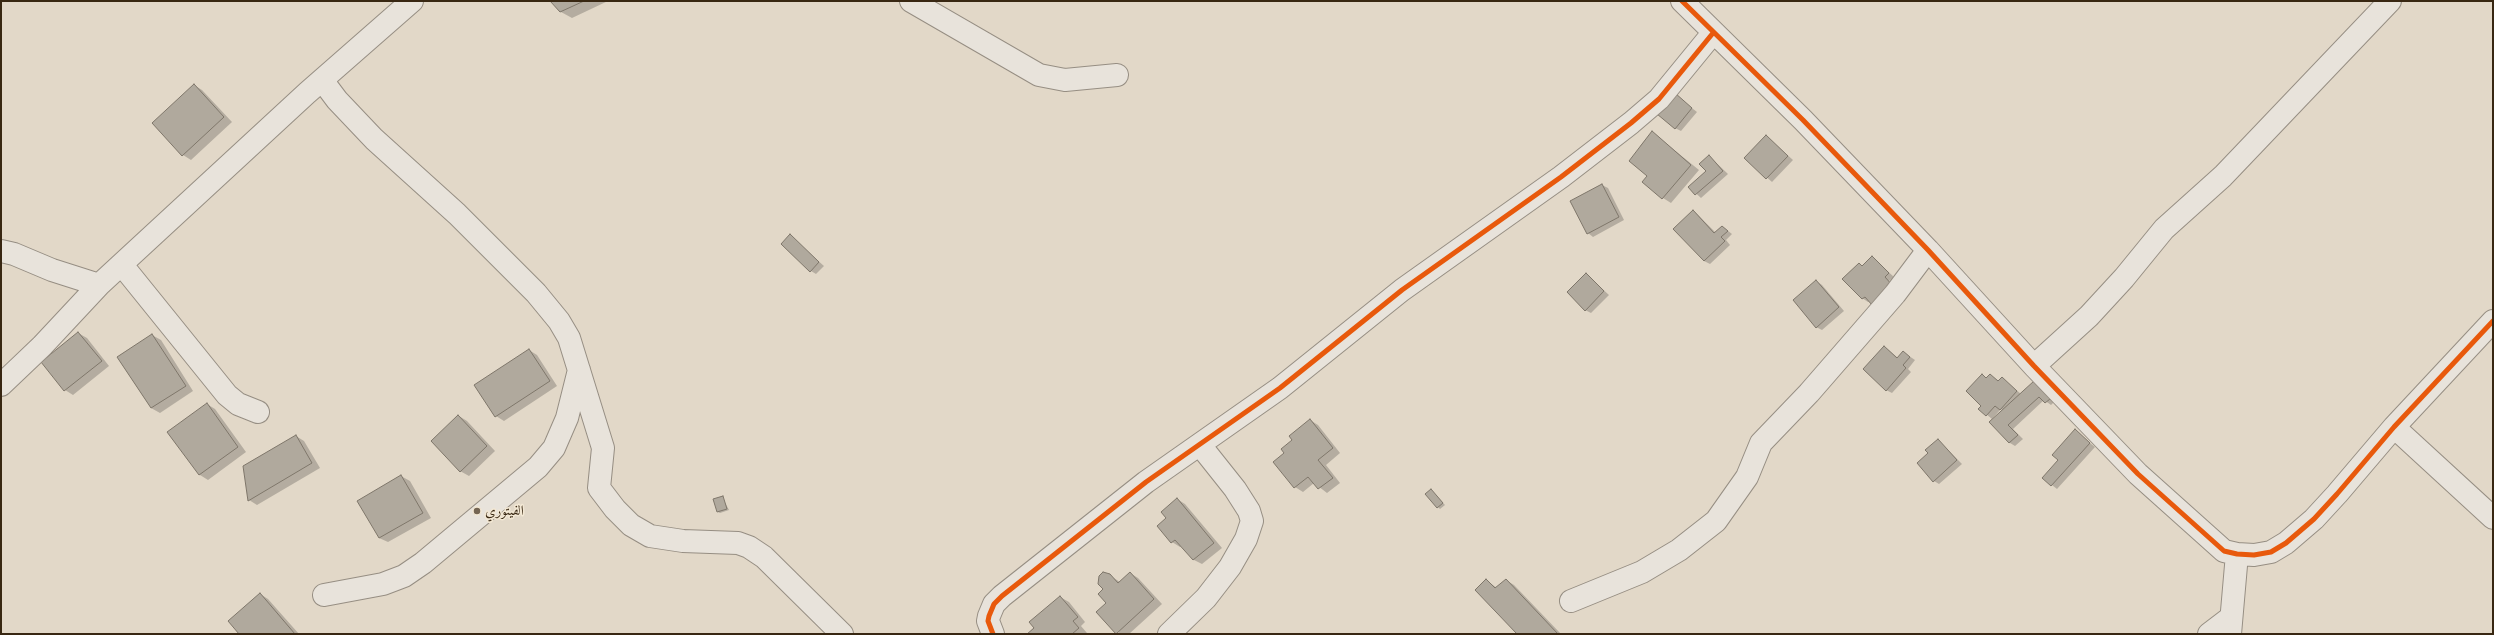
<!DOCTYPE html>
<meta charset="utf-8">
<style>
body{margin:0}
#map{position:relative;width:2494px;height:635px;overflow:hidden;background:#e2d8c8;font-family:"EB Garamond",serif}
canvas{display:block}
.frame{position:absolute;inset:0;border:2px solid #382712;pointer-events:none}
</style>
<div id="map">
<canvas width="2494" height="635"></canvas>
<div class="frame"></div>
</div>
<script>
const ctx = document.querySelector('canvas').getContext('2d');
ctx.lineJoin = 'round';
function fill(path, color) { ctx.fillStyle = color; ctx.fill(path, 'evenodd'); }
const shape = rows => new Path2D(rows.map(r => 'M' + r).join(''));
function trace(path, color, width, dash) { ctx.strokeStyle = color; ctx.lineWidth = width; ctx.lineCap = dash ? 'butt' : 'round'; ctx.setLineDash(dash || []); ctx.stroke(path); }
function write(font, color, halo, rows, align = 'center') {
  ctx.font = font + ' "EB Garamond",Amiri,serif'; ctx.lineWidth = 3; ctx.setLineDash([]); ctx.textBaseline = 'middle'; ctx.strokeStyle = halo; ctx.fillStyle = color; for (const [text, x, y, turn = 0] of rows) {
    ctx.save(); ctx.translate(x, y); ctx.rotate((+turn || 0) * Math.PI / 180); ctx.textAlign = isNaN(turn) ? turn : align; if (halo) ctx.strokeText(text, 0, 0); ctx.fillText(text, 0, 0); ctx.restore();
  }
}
const shadow = shape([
 [552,1,608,1,572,18,561,12],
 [194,85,202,90,232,122,191,160,183,155],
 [1675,95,1697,112,1681,131,1675,128],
 [1652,132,1699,170,1671,203,1663,198,1648,176,1640,146],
 [1766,136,1793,160,1772,182,1745,158],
 [1709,156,1728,174,1701,198,1689,187,1707,171],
 [1602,185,1608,188,1624,220,1593,237,1588,233],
 [1694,211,1716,233,1723,227,1732,234,1726,240,1730,245,1710,264,1704,261],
 [790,236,824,266,816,274,811,271],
 [1872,257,1894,277,1889,281,1897,289,1868,302,1862,298,1862,266],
 [1586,274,1609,295,1591,313,1585,310],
 [1816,281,1822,285,1844,311,1822,330,1816,327],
 [78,333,87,338,109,366,73,395,65,390,42,362],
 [152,335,161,340,193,391,160,413,151,408],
 [1885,347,1898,358,1903,352,1915,360,1908,369,1911,372,1892,393,1886,390],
 [529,350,537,355,557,386,504,421,496,416,476,385],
 [1982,375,1987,378,1990,375,1999,381,2002,378,2021,394,2034,382,2054,402,2051,405,2044,400,2013,429,2023,439,2015,446,2010,443,2003,411,2001,409,1992,419,1980,409,1983,406],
 [207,404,215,409,246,452,208,480,200,475,169,432],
 [459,416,467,421,495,451,469,476,460,471],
 [1310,420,1318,425,1340,453,1326,465,1340,483,1327,493,1314,483,1303,492,1295,487,1286,453,1293,440],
 [2075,431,2095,447,2057,489,2043,478,2059,460],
 [296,436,304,441,320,468,257,505,249,500],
 [1938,440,1962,464,1939,484,1934,481,1929,453],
 [401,476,410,481,431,518,388,542,379,538],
 [1431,490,1445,505,1440,509,1438,507],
 [722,497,729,510,720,513,718,512],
 [1177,499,1185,504,1222,548,1202,564,1194,560,1182,546,1180,547,1172,542,1158,526,1167,518],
 [1130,573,1138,578,1162,604,1129,634,1119,634,1104,589,1109,575,1120,582],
 [1486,580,1497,588,1506,580,1514,585,1561,634,1518,634],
 [260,594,268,599,299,634,240,634],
 [1060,597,1069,602,1085,622,1081,626,1087,633,1028,634]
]);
const building = shape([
 [550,1,584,1,560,12,550,1],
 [194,84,224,117,182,156,152,123,194,84],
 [1675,93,1692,108,1675,129,1657,114,1675,93],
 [1652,131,1691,165,1662,199,1642,182,1647,176,1629,161,1652,131],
 [1766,135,1788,156,1766,179,1744,158,1766,135],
 [1709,155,1723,171,1695,195,1688,187,1706,171,1699,164,1709,155],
 [1602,184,1619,217,1587,234,1570,201,1602,184],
 [1693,210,1714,233,1722,226,1728,231,1721,237,1725,241,1704,261,1673,229,1693,210],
 [790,234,819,262,810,272,781,244,790,234],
 [1872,256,1889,273,1885,277,1893,286,1872,305,1865,297,1862,299,1842,279,1859,263,1862,266,1872,256],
 [1586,273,1604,291,1585,311,1567,292,1586,273],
 [1816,280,1839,307,1816,328,1793,300,1816,280],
 [78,332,102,361,64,391,41,362,78,332],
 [152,334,186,386,151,408,117,357,152,334],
 [1884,346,1897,358,1903,351,1910,357,1903,365,1906,368,1886,391,1863,369,1884,346],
 [529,349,550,381,495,417,474,385,529,349],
 [1982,374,1986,378,1990,374,1998,381,2002,377,2017,391,2000,410,1995,406,1986,416,1978,409,1981,406,1966,391,1982,374],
 [2034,381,2050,399,2045,403,2039,397,2008,425,2018,435,2009,443,1989,422,2034,381],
 [207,403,238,447,199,475,167,432,207,403],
 [458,415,487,446,460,472,431,441,458,415],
 [1310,419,1333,448,1318,460,1333,478,1318,489,1308,477,1294,488,1273,462,1284,453,1281,449,1292,440,1289,436,1310,419],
 [2075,429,2090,443,2051,486,2042,478,2058,460,2052,455,2075,429],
 [296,435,312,463,248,501,243,466,296,435],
 [1938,439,1957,460,1933,482,1917,463,1928,453,1925,450,1938,439],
 [401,475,423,513,379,538,357,501,401,475],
 [1431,489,1443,503,1437,508,1425,494,1431,489],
 [723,496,727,509,717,512,713,499,723,496],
 [1177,498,1214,543,1193,560,1175,540,1171,543,1157,526,1166,518,1161,512,1177,498],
 [1103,572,1110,574,1118,583,1130,572,1154,599,1116,634,1096,612,1106,603,1098,594,1103,589,1098,584,1099,576,1103,572],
 [1486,579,1495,588,1506,579,1558,634,1517,634,1475,590,1486,579],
 [260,593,295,634,239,634,228,621,260,593],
 [1060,596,1078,617,1073,621,1079,628,1072,634,1027,634,1034,628,1029,622,1060,596]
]);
const minor = shape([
 [911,1,1039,75,1065,80,1117,75],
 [1682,1,1803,120,1928,250,2034,366,2138,474,2224,551,2237,554,2254,555,2271,552,2286,543,2314,519,2337,494,2394,427,2493,321],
 [322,80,337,100,374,139,457,214,536,293,559,321,569,338,603,448,599,488,615,509,631,525,650,536,683,541,738,543,749,547,764,557,842,634],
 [1,251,14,254,52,270,99,285],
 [122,265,227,395,238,404,258,412],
 [2034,366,2089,316,2124,278,2164,229,2223,176,2390,1],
 [1,385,42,346,99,285,307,93,412,1],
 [2394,427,2493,518],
 [324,595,383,584,404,576,423,563,538,467,554,448,567,418,579,370],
 [1571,601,1642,572,1679,550,1716,521,1747,477,1761,443,1809,393,1895,294,1928,250],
 [993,634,988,621,989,616,994,604,1002,596,1146,482,1280,388,1402,290,1561,177,1631,123,1659,99,1713,33],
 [1169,634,1206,598,1230,567,1246,539,1252,521,1249,511,1235,489,1200,445],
 [2209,634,2230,618],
 [2230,634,2237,554]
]);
const cycleway = shape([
 [1682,1,1803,120,1928,250,2034,366,2138,474,2224,551,2237,554,2254,555,2271,552,2286,543,2314,519,2337,494,2394,427,2493,321],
 [993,634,988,621,989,616,994,604,1002,596,1146,482,1280,388,1402,290,1561,177,1631,123,1659,99,1713,33]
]);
const markers = [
 [477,511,4,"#746552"]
];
const poiNames = [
 ["الفيتوري",485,511]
];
fill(shadow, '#0003');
fill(building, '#b0a99d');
trace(building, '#7e766a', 1);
trace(minor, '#968e83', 24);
trace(minor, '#e8e3db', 22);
trace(cycleway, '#e8590c', 5);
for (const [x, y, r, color] of markers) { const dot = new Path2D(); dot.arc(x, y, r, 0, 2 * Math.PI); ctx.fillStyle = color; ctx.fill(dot); trace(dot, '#f3e8d4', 1.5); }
write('14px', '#382712', '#f3e8d4', poiNames, 'left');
</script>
